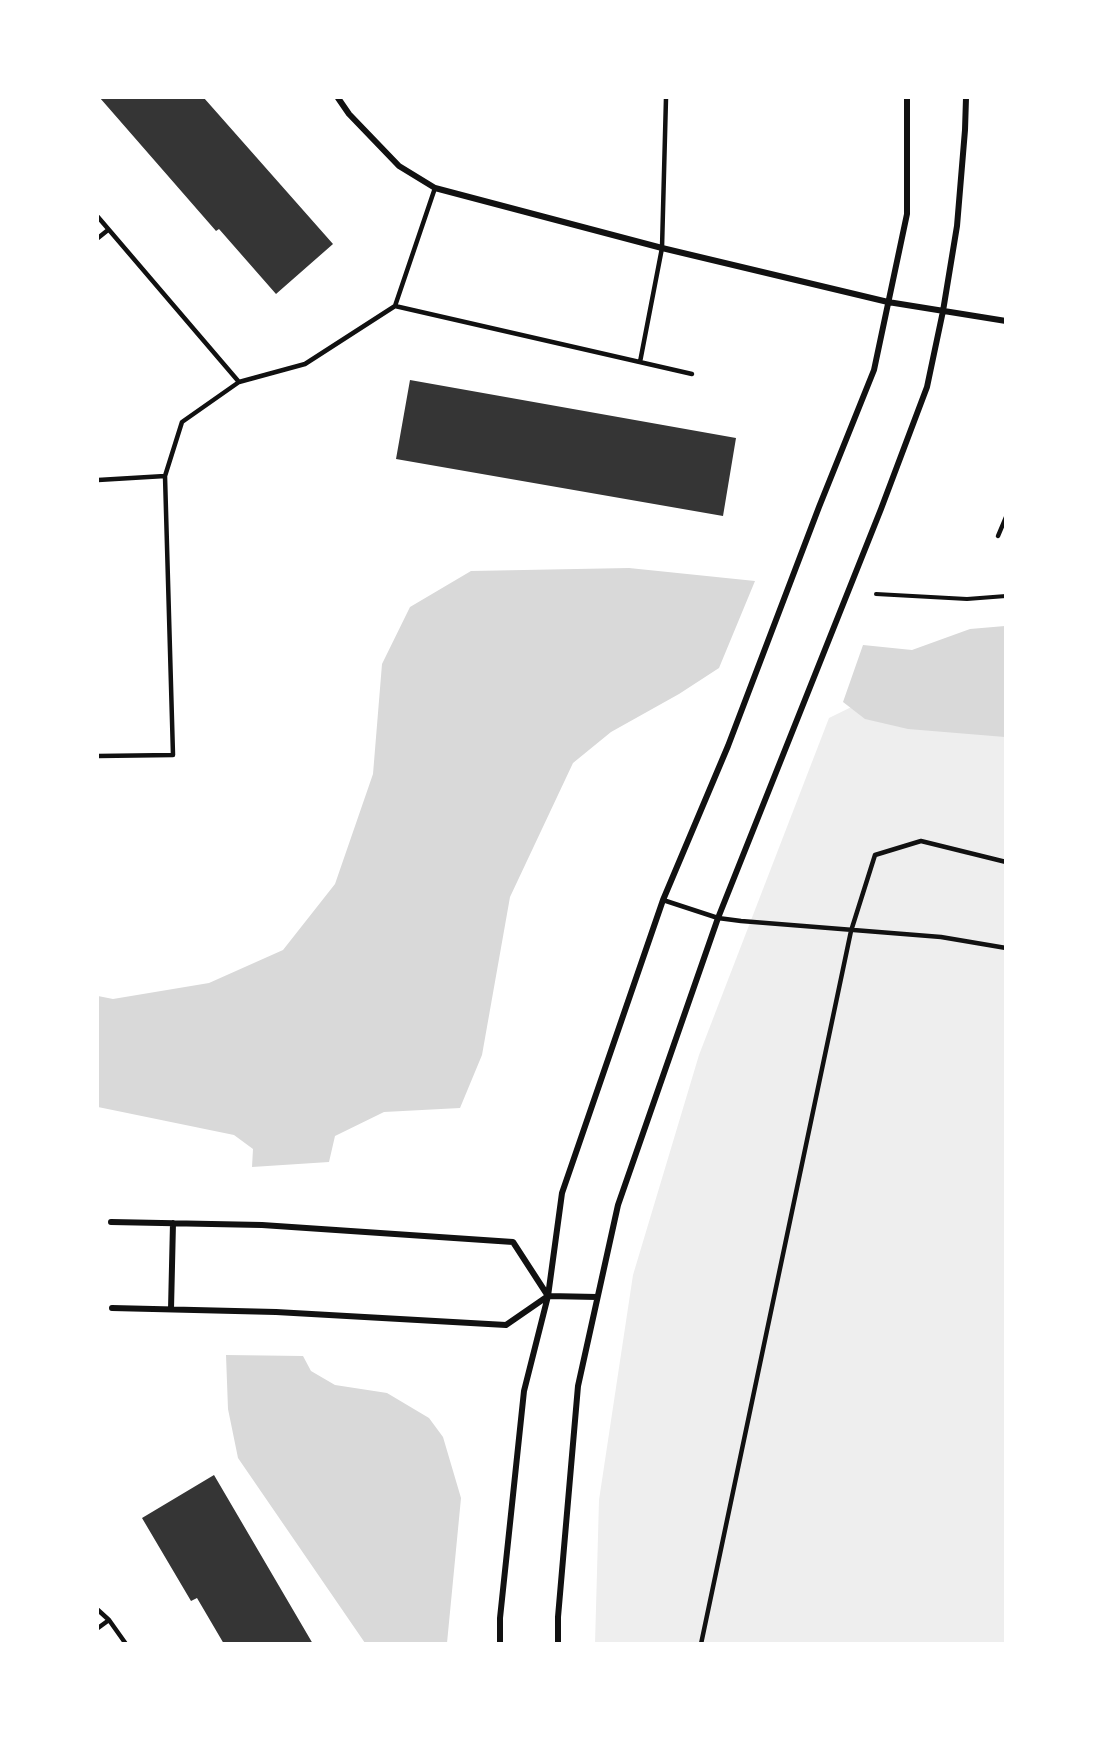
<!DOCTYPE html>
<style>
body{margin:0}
#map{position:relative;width:1103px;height:1741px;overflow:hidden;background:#fff;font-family:"Roboto Serif",serif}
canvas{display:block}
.frame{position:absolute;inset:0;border:99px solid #fff;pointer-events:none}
</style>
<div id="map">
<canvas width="1103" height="1741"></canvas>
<div class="frame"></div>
</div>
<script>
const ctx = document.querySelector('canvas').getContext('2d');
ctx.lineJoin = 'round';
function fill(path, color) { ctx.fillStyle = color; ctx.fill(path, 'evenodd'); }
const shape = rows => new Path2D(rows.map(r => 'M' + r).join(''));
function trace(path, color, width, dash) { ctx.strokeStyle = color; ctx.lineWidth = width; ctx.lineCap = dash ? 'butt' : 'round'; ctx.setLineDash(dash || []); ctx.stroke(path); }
const green = shape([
 [1005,635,1005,1643,595,1644,599,1500,633,1275,699,1055,829,718,988,640]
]);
const water = shape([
 [629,568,755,581,719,668,679,694,611,732,573,763,510,897,482,1055,460,1108,384,1112,335,1136,329,1162,252,1167,253,1149,234,1135,98,1107,98,996,113,999,209,983,283,950,335,884,373,774,382,664,410,607,471,571],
 [1005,626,1005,737,908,729,865,719,843,702,863,645,912,650,970,629],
 [226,1355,303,1356,311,1371,335,1385,387,1393,429,1418,443,1437,461,1498,447,1643,365,1643,238,1458,228,1409]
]);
const building = shape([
 [100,98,204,98,333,244,276,294,219,229,216,231],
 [410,380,736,438,723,516,396,459],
 [214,1475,313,1644,224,1644,197,1598,191,1601,142,1518]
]);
const path = shape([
 [876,594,967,599,1006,596]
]);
const service = shape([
 [98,217,239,382],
 [98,238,108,230],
 [395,306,435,188],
 [640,362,662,248,666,98],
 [98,480,165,476],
 [998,536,1006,517],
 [98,756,173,755,165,476,182,422,239,382,305,364,395,306,692,374],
 [663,900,718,918,741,921,941,937,1006,948],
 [98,1610,109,1620,126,1644],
 [98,1628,109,1620],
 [701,1644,851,931,875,855,921,841,1006,862]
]);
const minor = shape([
 [338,98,349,114,399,166,435,188,662,248,888,302,1006,321],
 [111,1222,262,1225,513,1242,548,1296],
 [112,1308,276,1312,506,1325,548,1296,597,1297],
 [171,1309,173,1223],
 [500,1644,500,1618,524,1391,548,1296,562,1193,663,900,728,746,819,507,874,370,907,214,907,98],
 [558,1644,558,1617,578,1386,618,1205,718,918,881,509,927,387,943,311,957,226,965,130,966,98]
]);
fill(green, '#eee');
fill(water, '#d9d9d9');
fill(building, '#353535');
trace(path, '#111', 4);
trace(service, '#111', 4.5);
trace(minor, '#111', 6);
</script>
